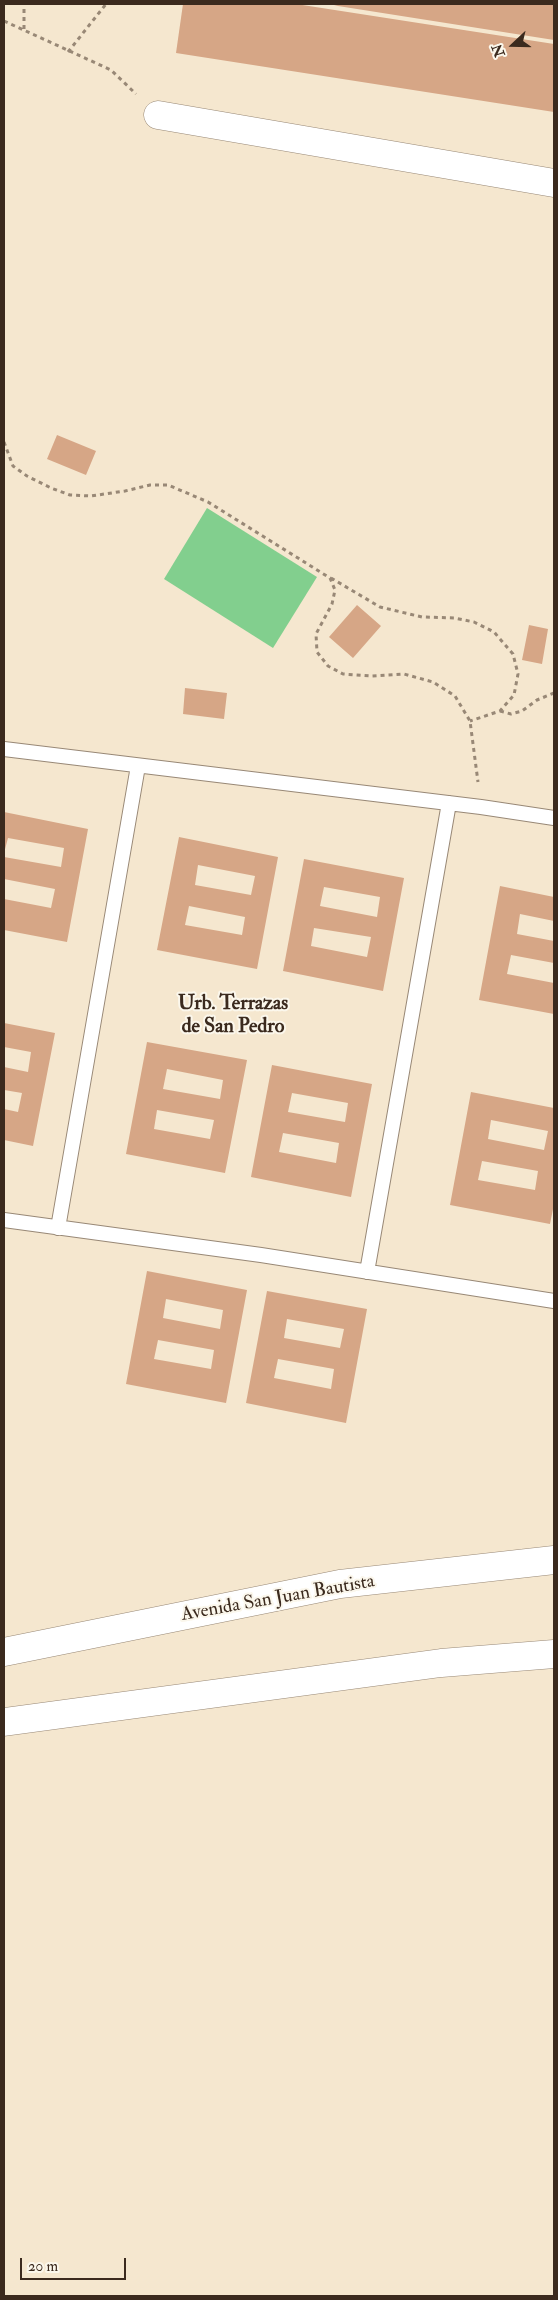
<!DOCTYPE html>
<style>
body{margin:0}
#map{position:relative;width:558px;height:2300px;overflow:hidden;background:#f5e7cf;font-family:"IM FELL Double Pica",serif}
canvas{display:block}
.frame{position:absolute;inset:0;border:5px solid #3b2a1e;pointer-events:none}
.north{position:absolute;left:488px;top:20px;width:50px;height:50px;-webkit-text-stroke:4px #fbf7ec;paint-order:stroke;rotate:249deg;font-size:14px;font-weight:700;line-height:20px;text-align:center;color:#3b2a1e}
.north::after{content:'';display:block;margin:auto;width:18px;height:22px;background:#3b2a1e;clip-path:polygon(50% 0,100% 100%,50% 72%,0 100%)}
.scale{position:absolute;left:20px;top:2258px;width:106px;height:22px;box-sizing:border-box;border:2px solid #3b2a1e;border-top:0;padding-left:6px;font-size:15px;line-height:18px;white-space:nowrap;color:#3b2a1e;-webkit-text-stroke:4px #fbf7ec;paint-order:stroke}
</style>
<div id="map">
<canvas width="558" height="2300"></canvas>
<div class="frame"></div>
<div class="north">N</div>
<div class="scale">20 m</div>
</div>
<script>
const ctx = document.querySelector('canvas').getContext('2d');
ctx.lineJoin = 'round';
function fill(path, color) { ctx.fillStyle = color; ctx.fill(path, 'evenodd'); }
const shape = rows => new Path2D(rows.map(r => 'M' + r).join(''));
function trace(path, color, width, dash) { ctx.strokeStyle = color; ctx.lineWidth = width; ctx.lineCap = dash ? 'butt' : 'round'; ctx.setLineDash(dash || []); ctx.stroke(path); }
function write(font, color, halo, rows, align = 'center') {
  ctx.font = font + ' "IM FELL Double Pica",serif'; ctx.lineWidth = 4; ctx.setLineDash([]); ctx.textBaseline = 'middle'; ctx.strokeStyle = halo; ctx.fillStyle = color; for (const [text, x, y, turn = 0] of rows) {
    ctx.save(); ctx.translate(x, y); ctx.rotate((+turn || 0) * Math.PI / 180); ctx.textAlign = isNaN(turn) ? turn : align; if (halo) ctx.strokeText(text, 0, 0); ctx.fillText(text, 0, 0); ctx.restore();
  }
}
const green = shape([
 [207,508,317,577,273,648,164,579]
]);
const building = shape([
 [183,4,296,4,554,44,554,112,176,53],
 [330,4,554,4,554,40,338,6],
 [57,435,96,451,86,475,47,459],
 [357,605,381,626,353,658,329,637],
 [529,625,548,629,542,664,522,660],
 [185,688,227,693,224,719,183,714],
 [4,812,88,829,67,942,4,930,4,899,51,908,55,889,4,879,4,857,61,867,64,848,8,838,4,853],
 [179,837,278,857,257,969,157,950],
 [198,865,255,876,251,895,195,885],
 [189,906,245,917,242,935,185,925],
 [304,859,404,878,383,991,283,971],
 [324,887,380,897,377,917,320,906],
 [314,928,371,937,367,957,311,946],
 [500,886,554,897,554,921,520,914,517,934,554,941,554,963,511,955,507,974,554,983,554,1014,479,1000],
 [4,1023,55,1033,33,1146,4,1140,4,1109,18,1112,22,1093,4,1090,4,1067,28,1072,31,1052,4,1047],
 [147,1042,247,1060,225,1173,126,1154],
 [167,1069,223,1080,220,1099,163,1089],
 [157,1110,214,1120,210,1139,154,1129],
 [272,1065,372,1084,351,1197,251,1177],
 [292,1093,348,1103,345,1122,288,1112],
 [283,1133,339,1143,336,1163,279,1152],
 [471,1092,554,1108,554,1204,550,1224,450,1205],
 [491,1120,548,1131,544,1150,488,1139],
 [482,1161,538,1171,535,1190,478,1180],
 [147,1271,247,1290,226,1403,126,1384],
 [166,1299,223,1310,220,1329,163,1318],
 [158,1340,214,1350,211,1369,154,1359],
 [267,1291,367,1309,346,1423,246,1403],
 [287,1319,344,1329,340,1348,284,1338],
 [278,1359,334,1369,331,1389,274,1378]
]);
const path = shape([
 [4,21,111,70,136,94],
 [24,29,24,4],
 [68,52,106,4],
 [4,442,13,466,27,476,51,488,70,495,91,496,125,491,150,485,168,485,208,502,330,578,335,590,332,604,316,634,317,652,328,666,343,674,371,676,404,674,433,682,455,696,470,721,478,782],
 [331,578,380,607,422,617,454,618,474,622,494,632,513,654,518,674,514,695,500,711,470,721],
 [500,711,511,714,522,711,537,700,554,693]
]);
const lane = shape([
 [4,749,481,807,554,818],
 [4,1220,261,1255,554,1301],
 [58,1228,138,766],
 [367,1272,449,803]
]);
const street = shape([
 [158,115,554,183],
 [4,1652,340,1584,554,1560],
 [4,1722,441,1663,554,1654]
]);
const streetNames = [
 ["Avenida San Juan Bautista",278,1599,-10]
];
const neighbourhoodNames = [
 ["Urb. Terrazas",233,1005],
 ["de San Pedro",233,1028]
];
fill(green, '#82cf8e');
fill(building, '#d6a686');
trace(lane, '#988876', 16);
trace(street, '#988876', 29);
trace(path, '#988876', 3, [4, 4]);
trace(lane, '#fff', 14);
trace(street, '#fff', 28);
write('19px', '#3b2a1e', '#fbf7ec', streetNames);
write('bold 20px', '#3b2a1e', '#fbf7ec', neighbourhoodNames);
</script>
